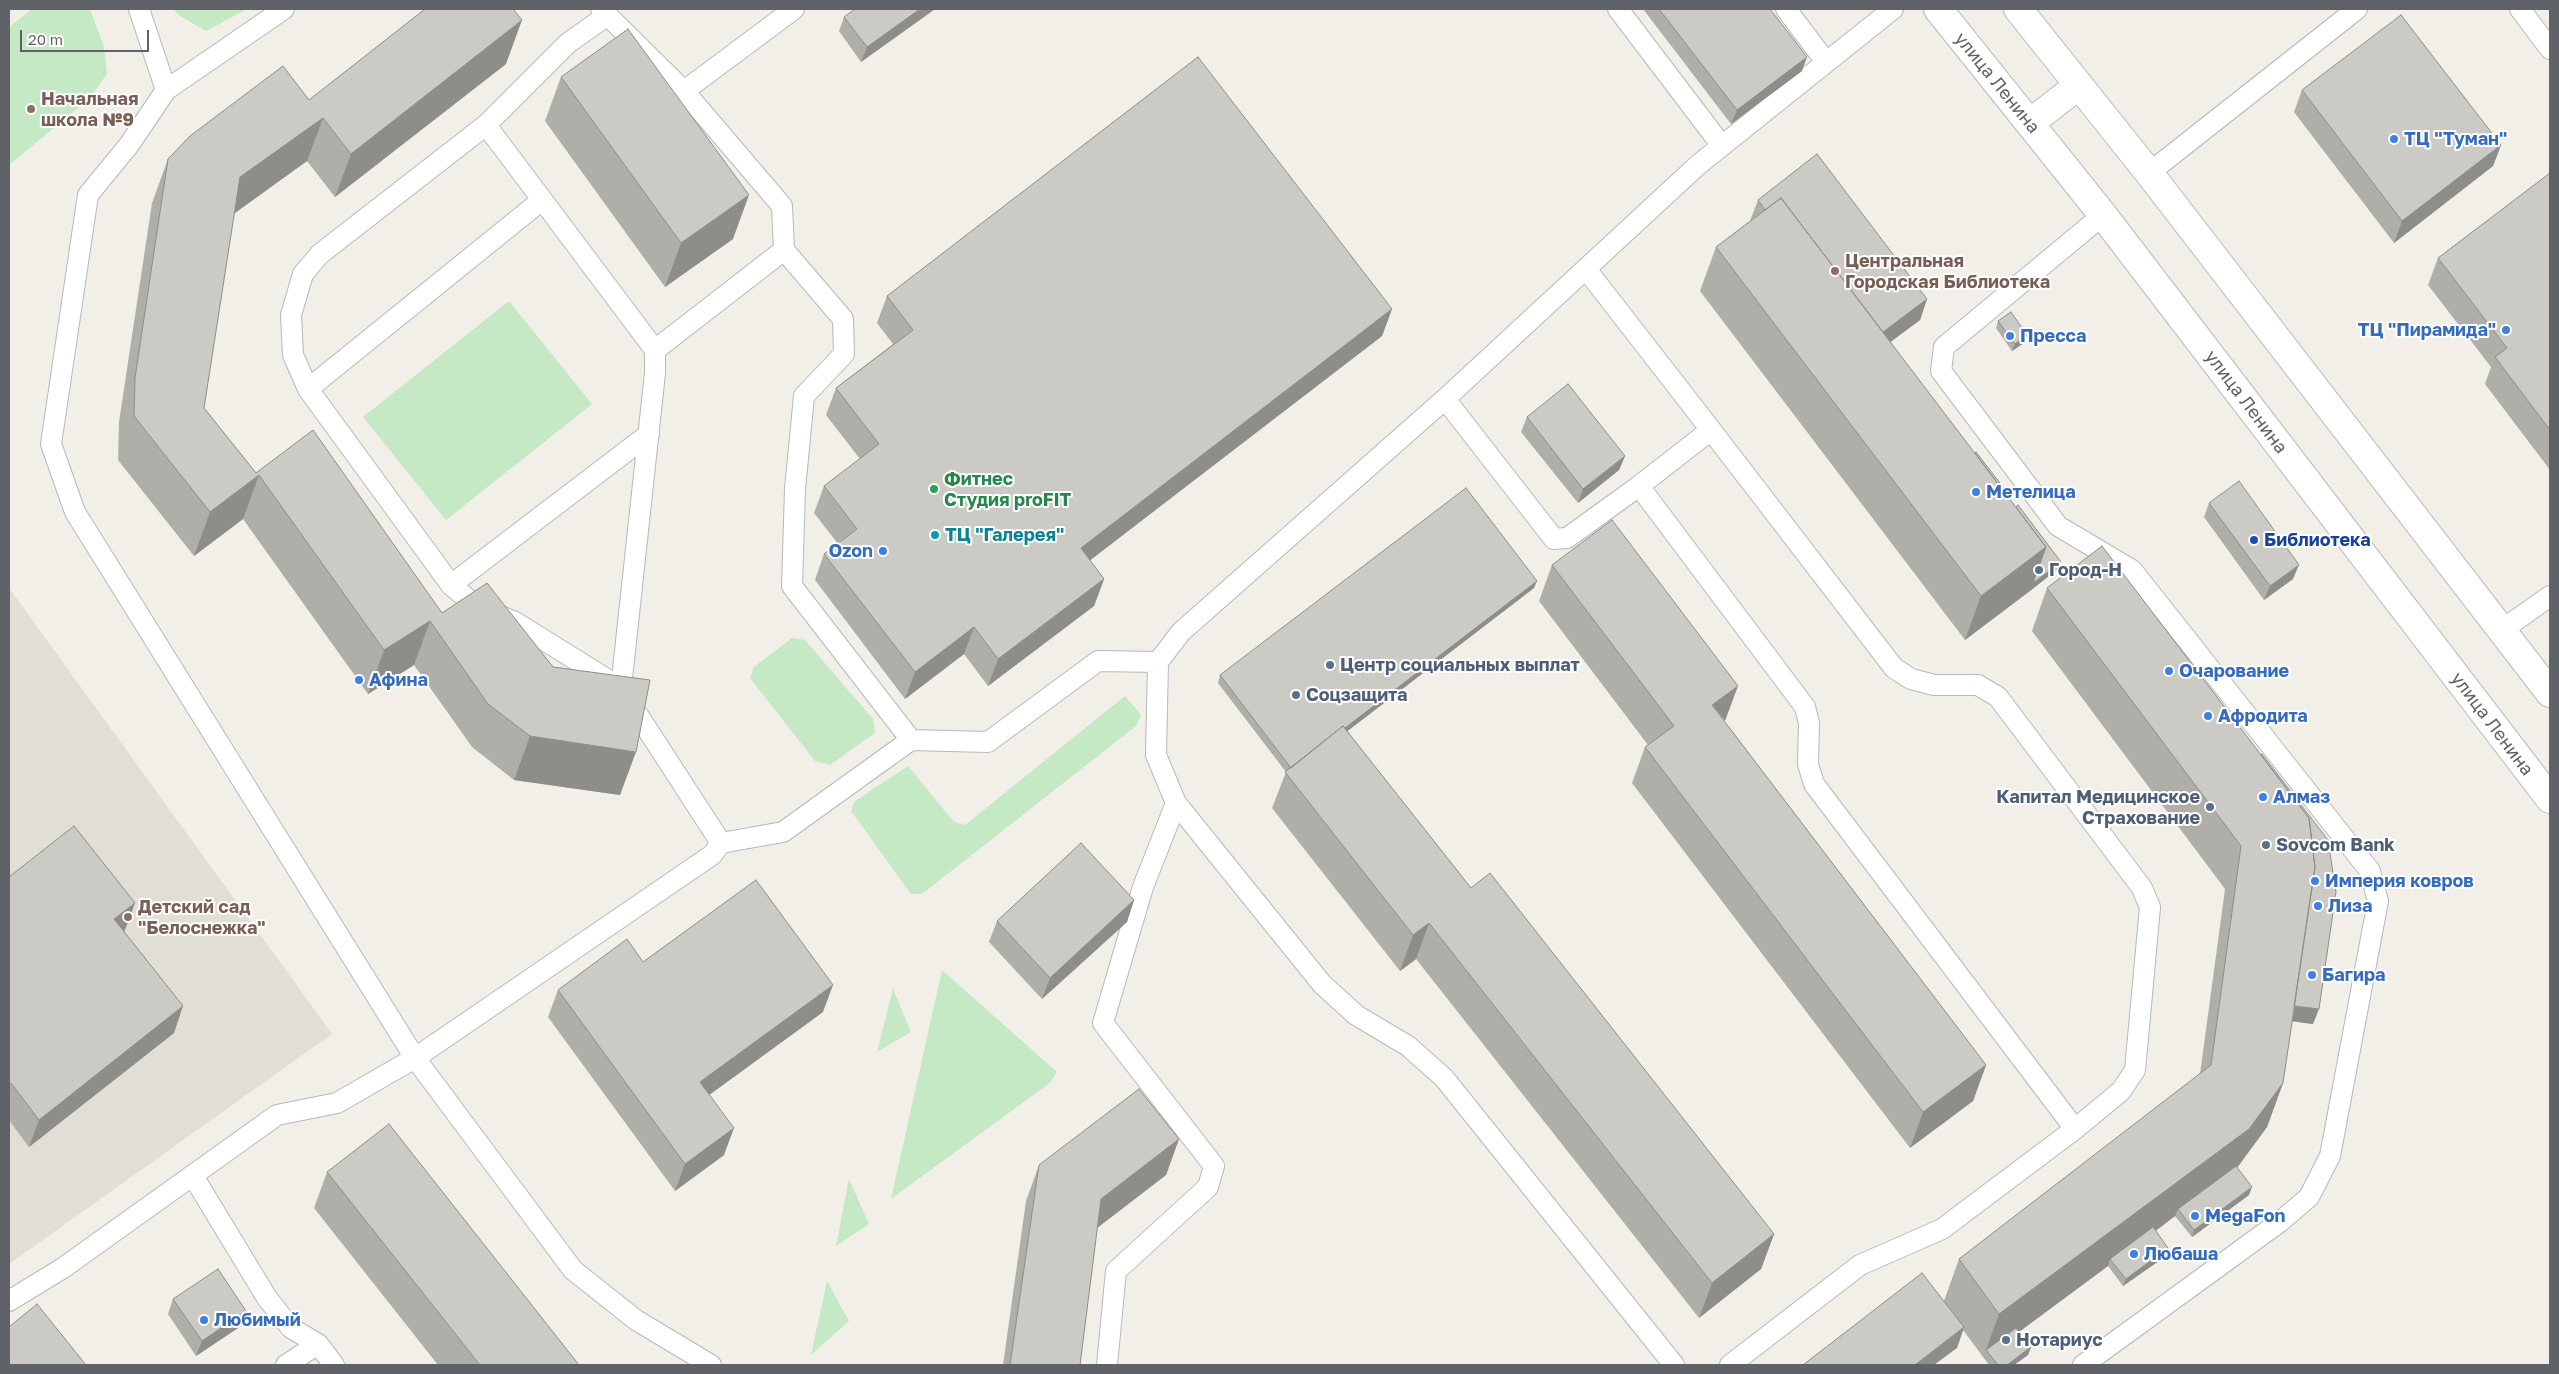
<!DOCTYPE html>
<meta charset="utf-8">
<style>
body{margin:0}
#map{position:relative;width:2559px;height:1374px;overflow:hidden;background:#f1efe8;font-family:"Golos Text",sans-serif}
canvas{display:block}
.frame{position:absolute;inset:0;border:10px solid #5f6368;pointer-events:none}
.scale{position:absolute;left:20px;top:30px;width:129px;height:22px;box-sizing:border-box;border:2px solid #5f6368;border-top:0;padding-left:6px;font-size:15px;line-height:18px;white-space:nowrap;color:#5f6368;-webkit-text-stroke:4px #fff;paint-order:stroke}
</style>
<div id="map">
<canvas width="2559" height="1374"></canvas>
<div class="frame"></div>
<div class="scale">20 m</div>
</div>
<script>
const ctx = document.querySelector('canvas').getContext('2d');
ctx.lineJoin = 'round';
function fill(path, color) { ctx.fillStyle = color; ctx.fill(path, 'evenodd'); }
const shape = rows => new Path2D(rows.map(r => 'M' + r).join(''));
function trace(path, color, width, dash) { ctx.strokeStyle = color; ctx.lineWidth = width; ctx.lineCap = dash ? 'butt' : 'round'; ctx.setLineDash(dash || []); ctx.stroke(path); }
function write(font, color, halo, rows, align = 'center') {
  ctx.font = font + ' "Golos Text",sans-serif'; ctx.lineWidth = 4; ctx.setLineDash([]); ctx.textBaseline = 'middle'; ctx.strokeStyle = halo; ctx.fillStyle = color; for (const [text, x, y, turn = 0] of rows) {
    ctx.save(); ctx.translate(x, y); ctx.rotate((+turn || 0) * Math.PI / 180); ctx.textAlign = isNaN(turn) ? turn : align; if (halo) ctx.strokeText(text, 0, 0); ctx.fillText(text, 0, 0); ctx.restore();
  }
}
const education = shape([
 [9,588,332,1034,9,1264]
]);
const green = shape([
 [32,9,90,9,104,47,107,74,89,99,9,165,9,27],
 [173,9,247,9,206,31,180,16],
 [509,301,592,404,446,520,363,417],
 [792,638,805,640,873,719,875,733,830,765,815,761,750,678,754,667],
 [1125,696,1141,715,1136,726,922,894,911,894,851,811,855,801,908,766,954,822,965,825],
 [942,970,1057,1072,1051,1082,891,1199],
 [893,989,911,1032,877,1052],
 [849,1179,869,1224,836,1246],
 [827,1281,849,1321,811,1355]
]);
const service = shape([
 [139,9,166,90,129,145,88,195,51,444,75,512,415,1058,573,1270,636,1320,711,1365],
 [601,9,684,91,782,206,784,250,655,350],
 [1618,9,1722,146],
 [1786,9,1826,62],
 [2520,9,2550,49],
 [166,90,284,9],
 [684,91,794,9],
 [486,125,655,350,655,373,621,688,515,622,476,606,451,585,308,389,293,355,291,315,303,274,320,254,486,125],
 [486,125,568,43,608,15],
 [2149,173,2357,9],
 [1586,269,1711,430,1894,668,1911,679,1934,685,1978,685,1998,697,2142,888,2150,907,2135,1070,2121,1091,2075,1129,1814,784,1808,764,1809,723,1805,707,1639,486,1711,430],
 [308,389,542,200],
 [1445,399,1554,539,1567,538,1639,486],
 [451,585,649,434],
 [2502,630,2550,596],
 [911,740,988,742,1098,661,1158,662],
 [721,843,783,832,911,740,792,586,795,489,804,396,844,354,843,319,784,250],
 [193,1176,267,1298,291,1328,318,1344,334,1365],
 [9,1301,63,1268,277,1115,337,1103,415,1058,712,855,721,843,627,698],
 [286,1365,318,1344],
 [1107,1365,1116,1271,1208,1187,1214,1166,1103,1023,1143,887,1176,803],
 [1674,1365,1444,1078,1408,1046,1356,1015,1322,984,1176,803,1156,755,1158,662,1181,632,1445,399,1698,165,1893,9],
 [1730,1365,1860,1265,1942,1229,2075,1129],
 [2083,1365,2281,1221,2309,1197,2330,1156,2378,901,2370,871,2132,570,2058,526,1941,371,1944,347,2103,215]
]);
const secondary = shape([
 [1938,9,2103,215,2550,799],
 [2018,9,2149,173,2550,693],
 [2030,123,2079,85]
]);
const wall = shape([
 [935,9,861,62,839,31,844,17],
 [1643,9,1770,9,1802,71,1731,124],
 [506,64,335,197,307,161,234,213,204,408,256,473,442,613,620,795,514,780,472,747,414,665,368,694,243,519,194,556,118,460,119,422,152,203,168,159,309,100],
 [561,77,733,239,665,287,545,121],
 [2302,90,2501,145,2493,166,2394,243,2294,112],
 [2550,173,2550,470,2485,384,2491,367,2428,285,2438,258],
 [1758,200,1927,299,1920,320,1890,342,2009,498,2058,569,1965,640,1700,291,1716,247,1750,221],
 [887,296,1392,309,1382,336,1090,560,1104,579,1094,606,988,686,964,654,905,699,815,580,824,554,838,544,814,513,824,486,860,459,826,415,836,388,893,344,877,323],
 [1998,321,2027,335,2024,343,2012,351,1996,328],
 [1527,417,1625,456,1619,470,1578,503,1521,432],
 [2209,503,2293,579,2264,600,2204,517],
 [1552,565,1725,722,1986,1065,1973,1101,1910,1148,1632,783,1645,747,1648,745,1539,601],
 [1534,588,1347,731,1471,888,1774,1234,1761,1269,1699,1318,1416,959,1400,971,1272,808,1286,772,1218,683,1220,675],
 [2047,588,2261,755,2313,1024,2292,1021,2283,1083,2267,1127,2237,1168,2249,1195,2192,1237,2175,1216,2156,1231,2168,1248,2166,1256,2123,1286,2108,1266,2019,1332,2031,1347,2028,1355,2014,1365,1989,1365,1963,1330,1957,1348,1944,1301,1959,1259,2200,1074,2225,889,2032,631],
 [9,877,125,930,124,931,174,1033,29,1147,9,1120],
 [1134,900,1127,922,1042,999,989,942,997,921],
 [643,962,823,1012,709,1095,724,1155,675,1191,548,1017,558,990],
 [1179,1139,1166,1175,1097,1228,1080,1365,1003,1365,1026,1201,1039,1165],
 [327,1172,579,1365,438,1365,314,1208],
 [173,1299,241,1326,196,1356,168,1314]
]);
const shadedWall = shape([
 [920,9,935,9,861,62,867,47],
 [522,20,506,64,335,197,351,154],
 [1807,57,1802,71,1731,124,1737,110],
 [323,118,307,161,224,221,240,177],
 [2501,145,2493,166,2394,243,2402,221],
 [749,195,733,239,665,287,681,243],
 [1927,299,1920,320,1860,365,1867,344],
 [1392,309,1382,336,1071,575,1081,548],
 [2027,335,2024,343,2012,351,2015,344],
 [1625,456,1619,470,1578,503,1583,489],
 [259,475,243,519,194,556,210,512],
 [2046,547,2030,591,1965,640,1981,596],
 [2061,562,2058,569,2030,591,2033,583],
 [2299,565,2293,579,2264,600,2270,586],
 [1104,579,1094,606,988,686,998,659],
 [1537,581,1534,588,1289,776,1291,768],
 [430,621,414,665,368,694,384,650],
 [974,627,964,654,905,699,915,672],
 [1738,686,1725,721,1712,705],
 [530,736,636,752,620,795,514,780],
 [1134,900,1127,922,1042,999,1050,978],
 [135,903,125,930,104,946,114,919],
 [1429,923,1416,959,1400,971,1413,935],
 [833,985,823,1012,690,1109,700,1082],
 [2287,1005,2319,1009,2313,1024,2282,1020],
 [183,1006,174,1033,29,1147,39,1120],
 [1986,1065,1973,1101,1910,1148,1923,1112],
 [2283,1083,2267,1127,2233,1173,2178,1209,2175,1216,2113,1262,2110,1259,2108,1266,1989,1354,1986,1350,1999,1314],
 [734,1128,724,1155,675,1191,685,1164],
 [1179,1139,1166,1175,1088,1235,1101,1199],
 [2252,1187,2249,1195,2192,1237,2194,1230],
 [1774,1234,1761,1269,1699,1318,1712,1283],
 [2168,1248,2166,1256,2123,1286,2126,1279],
 [246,1311,241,1326,196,1356,202,1341],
 [1964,1327,1957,1348,1934,1365,1915,1365],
 [2031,1347,2028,1355,2014,1365,2007,1365]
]);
const building = shape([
 [425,9,513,9,522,20,351,154,323,118,240,177,204,408,256,473,313,430,442,613,487,583,553,667,650,680,636,752,530,736,488,704,430,621,384,650,259,475,210,512,134,416,135,378,168,159,190,136,283,66,309,100,425,9],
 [855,9,920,9,867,47,844,17,855,9],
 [1659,9,1770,9,1807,57,1737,110,1659,9],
 [2401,15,2501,145,2402,221,2302,90,2401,15],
 [628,29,749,195,681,243,561,77,628,29],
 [1198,57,1392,309,1081,548,1104,579,998,659,974,627,915,672,824,554,857,529,824,486,879,444,836,388,913,330,887,296,1198,57],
 [1817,154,1927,299,1883,332,1781,198,1765,210,1758,200,1817,154],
 [2550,173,2550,430,2495,357,2507,348,2438,258,2550,173],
 [1781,198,2046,547,1981,596,1716,247,1781,198],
 [2011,312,2027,335,2015,344,1998,321,2011,312],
 [1568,384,1625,456,1583,489,1527,417,1568,384],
 [1976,452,2010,496,2008,497,1975,453,1976,452],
 [2239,481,2299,565,2270,586,2209,503,2239,481],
 [1466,488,1537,581,1345,728,1343,726,1291,768,1220,675,1466,488],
 [2018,505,2061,562,2033,583,2046,547,2016,507,2018,505],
 [1612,520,1738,686,1712,705,1986,1065,1923,1112,1645,747,1674,726,1552,565,1612,520],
 [2102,546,2309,818,2315,867,2283,1083,2249,1129,1999,1314,1959,1259,2211,1065,2241,846,2047,588,2102,546],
 [1343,726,1471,888,1490,873,1774,1234,1712,1283,1429,923,1413,935,1285,772,1343,726],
 [2262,754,2328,840,2336,892,2319,1009,2294,1006,2315,867,2309,818,2261,755,2262,754],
 [74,826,135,903,114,919,183,1006,39,1120,11,1083,9,1085,9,877,74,826],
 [1081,843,1134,900,1050,978,997,921,1081,843],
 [756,880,833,985,700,1082,734,1128,685,1164,558,990,627,939,643,962,756,880],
 [1139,1089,1179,1139,1101,1199,1080,1365,1010,1365,1039,1165,1139,1089],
 [389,1124,579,1365,480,1365,327,1172,389,1124],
 [2236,1166,2252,1187,2194,1230,2178,1209,2236,1166],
 [2153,1227,2168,1248,2126,1279,2110,1259,2153,1227],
 [218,1269,246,1311,202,1341,173,1299,218,1269],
 [1922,1273,1964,1327,1915,1365,1803,1365,1922,1273],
 [37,1304,86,1365,9,1365,9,1327,37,1304],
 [2016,1328,2031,1347,2007,1365,1998,1365,1986,1350,2016,1328]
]);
const markers = [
 [31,109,5,"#8d6e63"],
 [2394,139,5,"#3f7fe0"],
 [1835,271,5,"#8d6e63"],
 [2506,330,5,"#3f7fe0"],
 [2010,336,5,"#3f7fe0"],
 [934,489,5,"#2e9e5b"],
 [1976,492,5,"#3f7fe0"],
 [935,535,5,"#0f9aa8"],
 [2254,540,5,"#1a4fb4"],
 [883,551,5,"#3f7fe0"],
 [2039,570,5,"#5c6f8a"],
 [1330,665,5,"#5c6f8a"],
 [2169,671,5,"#3f7fe0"],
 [359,680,5,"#3f7fe0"],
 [1296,695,5,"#5c6f8a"],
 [2208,716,5,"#3f7fe0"],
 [2263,797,5,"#3f7fe0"],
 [2210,807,5,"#5c6f8a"],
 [2266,845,5,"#5c6f8a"],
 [2315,881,5,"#3f7fe0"],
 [2318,906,5,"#3f7fe0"],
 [128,917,5,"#8d6e63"],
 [2312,975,5,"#3f7fe0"],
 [2195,1216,5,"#3f7fe0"],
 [2134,1254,5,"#3f7fe0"],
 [204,1320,5,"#3f7fe0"],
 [2006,1340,5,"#5c6f8a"]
];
const streetNames = [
 ["улица Ленина",1997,83,51],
 ["улица Ленина",2246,402,53],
 ["улица Ленина",2492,724,53]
];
const educationNames = [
 ["Начальная",41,99],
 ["школа №9",41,120],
 ["Центральная",1845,261],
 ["Городская Библиотека",1845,282],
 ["Детский сад",138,907],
 ["\"Белоснежка\"",138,928]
];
const shopNames = [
 ["ТЦ \"Туман\"",2404,139],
 ["ТЦ \"Пирамида\"",2496,330,"right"],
 ["Пресса",2020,336],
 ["Метелица",1986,492],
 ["Ozon",873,551,"right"],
 ["Очарование",2179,671],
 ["Афина",369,680],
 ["Афродита",2218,716],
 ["Алмаз",2273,797],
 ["Империя ковров",2325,881],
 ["Лиза",2328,906],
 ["Багира",2322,975],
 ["MegaFon",2205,1216],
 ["Любаша",2144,1254],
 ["Любимый",214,1320]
];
const leisureNames = [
 ["Фитнес",944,479],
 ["Студия proFIT",944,500]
];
const cultureNames = [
 ["ТЦ \"Галерея\"",945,535]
];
const transitNames = [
 ["Библиотека",2264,540]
];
const serviceNames = [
 ["Город-Н",2049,570],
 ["Центр социальных выплат",1340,665],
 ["Соцзащита",1306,695],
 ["Капитал Медицинское",2200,797,"right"],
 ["Страхование",2200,818,"right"],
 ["Sovcom Bank",2276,845],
 ["Нотариус",2016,1340]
];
fill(education, '#e1ded6');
fill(green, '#c5e8c5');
trace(service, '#b5b8bc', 22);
trace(secondary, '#b6babf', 30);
trace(service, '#fff', 20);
trace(secondary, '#fff', 28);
fill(wall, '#afaea9');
fill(shadedWall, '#8f8d8a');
fill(building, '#cccac5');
trace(building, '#8f8d8a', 1);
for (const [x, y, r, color] of markers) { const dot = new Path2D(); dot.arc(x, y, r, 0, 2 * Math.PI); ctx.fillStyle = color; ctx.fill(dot); trace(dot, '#fff', 2); }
write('18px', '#5f6368', '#fff', streetNames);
write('bold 18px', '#785e54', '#fff', educationNames, 'left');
write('bold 18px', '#366cbe', '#fff', shopNames, 'left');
write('bold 18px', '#27864d', '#fff', leisureNames, 'left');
write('bold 18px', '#0d838f', '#fff', cultureNames, 'left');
write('bold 18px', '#164399', '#fff', transitNames, 'left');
write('bold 18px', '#4e5e75', '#fff', serviceNames, 'left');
</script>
